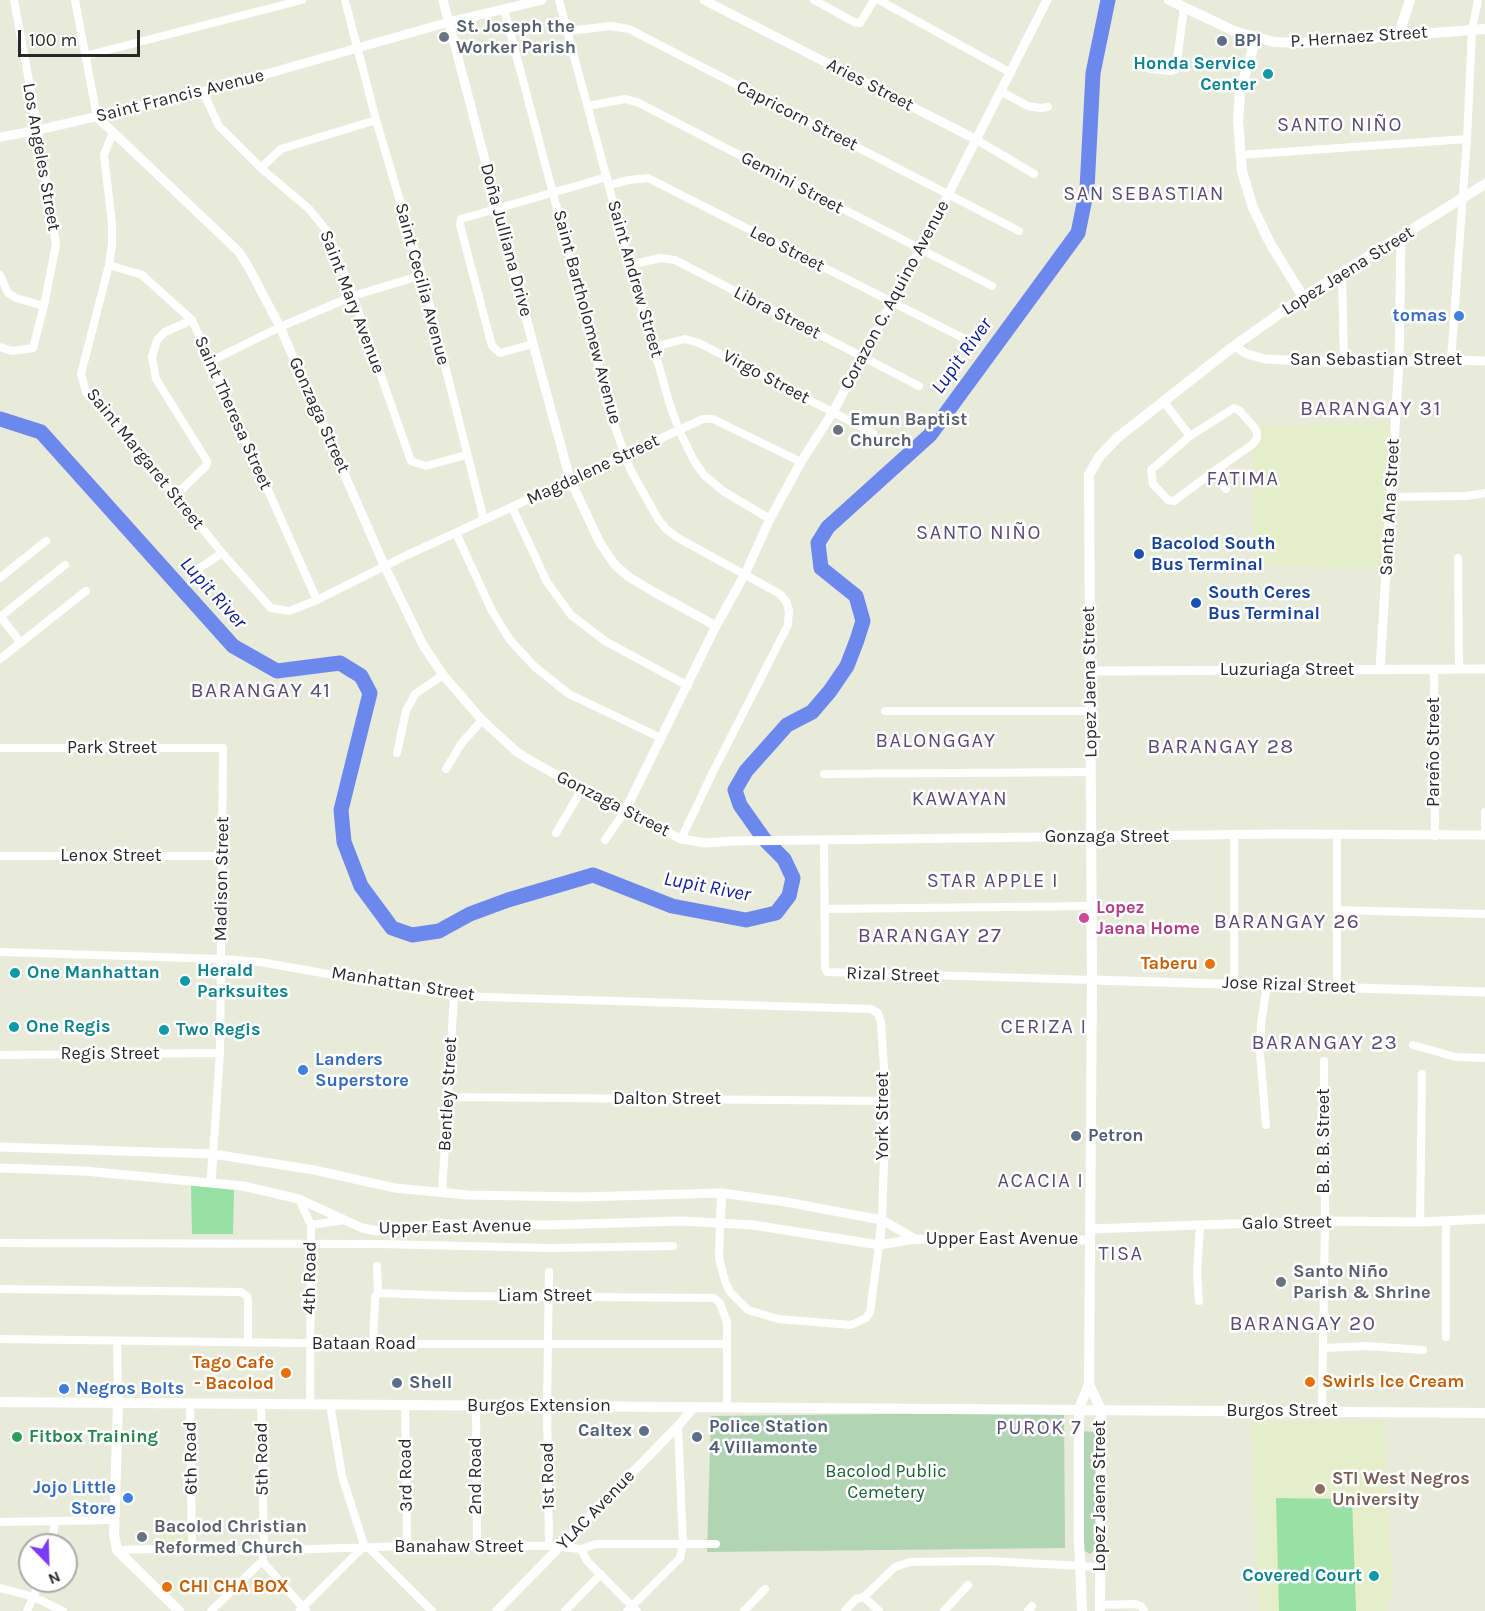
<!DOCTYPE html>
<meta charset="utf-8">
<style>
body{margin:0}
#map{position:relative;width:1485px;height:1611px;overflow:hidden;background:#e9ebda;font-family:Karla,sans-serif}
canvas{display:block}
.north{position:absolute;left:18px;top:1533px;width:60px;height:60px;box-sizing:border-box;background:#fff;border:2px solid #a9a9a9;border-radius:50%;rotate:157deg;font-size:16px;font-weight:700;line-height:24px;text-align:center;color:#282828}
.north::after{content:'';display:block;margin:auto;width:21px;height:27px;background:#7b3bf7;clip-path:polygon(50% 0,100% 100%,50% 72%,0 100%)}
.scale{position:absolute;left:18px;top:30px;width:122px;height:27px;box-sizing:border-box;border:3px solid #282828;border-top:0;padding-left:8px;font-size:18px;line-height:21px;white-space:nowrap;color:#282828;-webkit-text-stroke:4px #fff;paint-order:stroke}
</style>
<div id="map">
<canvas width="1485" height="1611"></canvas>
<div class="north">N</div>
<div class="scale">100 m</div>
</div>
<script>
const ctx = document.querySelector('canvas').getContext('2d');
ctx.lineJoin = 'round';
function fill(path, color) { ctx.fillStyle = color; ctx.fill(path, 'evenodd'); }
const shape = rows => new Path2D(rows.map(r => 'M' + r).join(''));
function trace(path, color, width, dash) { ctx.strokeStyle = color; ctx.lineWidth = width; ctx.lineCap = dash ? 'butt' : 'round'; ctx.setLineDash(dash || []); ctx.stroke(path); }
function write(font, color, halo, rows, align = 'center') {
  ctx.font = font + ' Karla,sans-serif'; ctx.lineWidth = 5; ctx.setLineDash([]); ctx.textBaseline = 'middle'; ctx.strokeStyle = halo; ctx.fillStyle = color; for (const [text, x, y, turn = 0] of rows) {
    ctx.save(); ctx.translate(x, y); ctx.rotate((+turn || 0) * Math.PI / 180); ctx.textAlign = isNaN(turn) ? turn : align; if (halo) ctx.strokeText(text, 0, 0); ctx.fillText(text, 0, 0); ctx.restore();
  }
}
const education = shape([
 [1391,423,1383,569,1254,564,1252,427],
 [1251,1421,1384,1422,1393,1601,1385,1602,1386,1611,1259,1611],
 [189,1525,189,1545,159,1547,158,1526]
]);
const green = shape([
 [191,1185,234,1190,233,1234,192,1234],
 [1276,1498,1352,1499,1356,1611,1279,1611]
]);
const cemetery = shape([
 [1064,1412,1065,1548,707,1552,711,1416],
 [1081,1431,1095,1432,1097,1544,1095,1550,1090,1554,1083,1550]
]);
const river = shape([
 [0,419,41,432,233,646,277,671,340,663,361,676,370,693,341,810,344,842,361,886,392,928,412,935,439,931,470,914,508,900,593,875,672,906,746,920,776,913,789,896,793,878,784,859,764,839,740,805,735,790,746,771,787,725,812,712,830,691,847,666,857,640,863,621,856,596,821,568,818,543,828,527,930,435,1078,233,1087,189,1093,73,1108,0]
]);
const minor = shape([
 [75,0,97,117],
 [345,0,376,120,422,275,484,520],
 [559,0,630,265,670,405,679,430,694,461,704,475,723,491,770,519],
 [814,0,854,22,860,23,874,0],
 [879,0,1011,73],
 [504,9,615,427,630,469,658,519,666,529,678,538,780,594,786,601,789,611,788,625,714,770,681,839],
 [568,31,611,26,629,29,1019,231],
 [85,56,302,0],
 [1150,69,1171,71,1176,69,1184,8],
 [1000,91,1028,106,1040,108,1048,107],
 [203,92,219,126,261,168,309,209,327,231,353,296,411,461,426,466,466,455],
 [588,106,625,99,637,102,992,286],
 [113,132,104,155,112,224,112,244,109,265,81,374,86,392,176,495,222,553,271,608,289,611,317,600,405,556,703,419,713,419,801,462],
 [977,140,1034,174],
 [1240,155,1467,139],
 [261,168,281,149,376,120],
 [609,185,629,180,648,178,963,338],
 [109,265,142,275,192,320,317,600],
 [630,265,660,258,675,260,919,386],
 [1342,274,1344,363],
 [0,275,8,293,16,298,44,306],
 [533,344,500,353,492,346,460,225,461,219,607,177],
 [0,347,12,351,33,348,44,306,56,244,38,130,14,0],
 [654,347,685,339,699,343,873,433],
 [1451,360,1467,139,1472,30,1478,0],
 [211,361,280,327,353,296,422,275],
 [1164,402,1190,436,1234,408,1240,411,1253,426,1257,432,1257,438,1253,444,1213,472,1226,489],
 [1190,436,1151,470,1153,484,1168,500,1174,501,1213,472],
 [176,495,206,466,207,461,156,379,152,357,157,340,165,332,192,320],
 [1391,497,1466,496,1485,493],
 [512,507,547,582,571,615,605,641,688,686],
 [456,533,492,611,510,640,535,667,569,694,661,738],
 [1458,558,1459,669],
 [191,574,222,553],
 [0,578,46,541],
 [0,616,21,643],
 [0,617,65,565],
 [0,659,86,591],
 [1434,669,1435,836],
 [885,711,1089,711],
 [0,748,223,748,220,1053,213,1154],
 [397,753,406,711,415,694,443,675],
 [446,769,461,744,482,720],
 [824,774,1091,772],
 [556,833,582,789],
 [1485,835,1485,812],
 [605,840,625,811],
 [824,840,825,967,827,972,1092,980],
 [0,856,222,856],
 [825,909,1091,906],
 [1337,910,1485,914],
 [0,952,221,959,260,962,454,996,871,1009,878,1013,881,1022,886,1101,882,1220],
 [1234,983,1234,836],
 [1337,986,1337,836],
 [1413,1045,1456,1057,1485,1058],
 [0,1055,220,1053],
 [448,1097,886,1101],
 [1266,1125,1260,1053,1261,1024,1267,985],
 [442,1193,454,996],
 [299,1199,311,1225,310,1403],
 [1446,1221,1446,1337],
 [720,1222,719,1258,725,1281,730,1292,748,1310,778,1319,851,1325,866,1318,870,1312,879,1245],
 [1420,1222,1422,1074],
 [311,1225,344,1220],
 [0,1243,381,1244,549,1248,673,1246],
 [377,1266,378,1293],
 [549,1272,547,1406,549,1546],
 [0,1289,241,1292,247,1296,248,1301,248,1343],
 [1199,1301,1197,1274,1200,1225],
 [0,1339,373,1344,727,1344],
 [117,1341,118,1402],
 [373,1344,375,1297,378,1293,459,1296,714,1298,720,1303,727,1322,727,1407],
 [1323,1348,1367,1346,1423,1350],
 [190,1403,192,1548],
 [261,1404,264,1550,262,1561,306,1611],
 [330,1404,342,1476,365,1548],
 [405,1405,407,1546],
 [476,1405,477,1546],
 [1322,1411,1325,1221,1324,1061],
 [0,1522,115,1520],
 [51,1545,55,1522],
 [369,1548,432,1611],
 [581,1549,587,1561,637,1611],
 [117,1550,192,1548,252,1551,407,1546,549,1546,581,1549,596,1544,683,1544,678,1426],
 [0,1588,34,1597,63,1611],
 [864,1597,879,1611],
 [1100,1605,1135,1604,1141,1606,1144,1611],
 [300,1610,362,1548],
 [27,1611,40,1581],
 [211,1611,262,1561],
 [565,1611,601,1574],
 [627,1611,680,1558,683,1544,716,1544],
 [744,1611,765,1589],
 [845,1611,856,1599,864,1597,895,1567,910,1562,988,1561,1100,1567],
 [944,1611,968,1585],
 [1028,1611,1032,1606]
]);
const tertiary = shape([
 [443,0,533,344,570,479,582,505,600,543,615,565,629,577,654,592,716,626],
 [704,0,977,140],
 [97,117,239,252,249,268,280,327,385,567,423,645,443,675,482,720,517,752,533,762,621,810,681,839,705,843,734,841,1278,834,1485,835],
 [0,137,38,130,203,92,449,22,542,0],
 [1234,346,1247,354,1265,359,1344,363,1451,360,1485,361],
 [1380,669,1399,362,1401,238],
 [1089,671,1485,669],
 [625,811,716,626,745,574,770,519,801,462,833,412,920,250,1047,0],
 [1092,980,1485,992],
 [0,1147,213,1154,314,1170,395,1188,468,1195,580,1197,722,1193,786,1202,882,1220,915,1239],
 [0,1168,85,1171,243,1186,299,1199,362,1228,378,1231,440,1224,550,1225,682,1221,753,1225,879,1245,915,1239,1090,1240],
 [211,1182,213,1154],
 [720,1222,722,1193],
 [1090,1229,1200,1225,1325,1221,1420,1222,1485,1219],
 [879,1245,882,1220],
 [497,1611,678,1426,694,1407]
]);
const secondary = shape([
 [1169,0,1234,31,1274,42,1303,43,1485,29],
 [1399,34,1410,0],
 [1256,38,1240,92,1238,121,1242,171,1253,208,1270,243,1303,297],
 [1089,1384,1101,1410,1100,1611],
 [0,1402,1485,1413],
 [118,1402,114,1535,117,1550,179,1611],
 [1082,1611,1079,1540,1079,1409,1089,1384,1092,980,1089,475,1099,457,1117,438,1234,346,1303,297,1485,184]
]);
const markers = [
 [444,37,6,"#6b7280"],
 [1222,41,6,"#5c6f8a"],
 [1268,74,6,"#0f9aa8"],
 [1459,316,6,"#3f7fe0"],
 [838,430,6,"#6b7280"],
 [1139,554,6,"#1a4fb4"],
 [1196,603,6,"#1a4fb4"],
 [1084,918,6,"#d1479c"],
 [1210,964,6,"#e8710a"],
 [15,973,6,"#0f9aa8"],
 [185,981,6,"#0f9aa8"],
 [14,1027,6,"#0f9aa8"],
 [164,1030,6,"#0f9aa8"],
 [303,1070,6,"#3f7fe0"],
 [1076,1136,6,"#5c6f8a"],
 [1281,1282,6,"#6b7280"],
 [286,1373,6,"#e8710a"],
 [1310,1382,6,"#e8710a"],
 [397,1383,6,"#5c6f8a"],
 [64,1389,6,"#3f7fe0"],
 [644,1431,6,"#5c6f8a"],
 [17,1437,6,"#2e9e5b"],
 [697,1437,6,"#5c6f8a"],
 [1320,1489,6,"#8d6e63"],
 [128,1498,6,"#3f7fe0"],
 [142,1537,6,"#6b7280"],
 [1374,1576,6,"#0f9aa8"],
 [167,1587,6,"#e8710a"]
];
const worshipNames = [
 ["St. Joseph the",456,27],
 ["Worker Parish",456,48],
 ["Emun Baptist",850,420],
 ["Church",850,441],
 ["Santo Niño",1293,1272],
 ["Parish & Shrine",1293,1293],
 ["Bacolod Christian",154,1527],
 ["Reformed Church",154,1548]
];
const streetNames = [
 ["P. Hernaez Street",1359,37,-4],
 ["Aries Street",870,85,27],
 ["Saint Francis Avenue",180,96,-14],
 ["Capricorn Street",797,116,27],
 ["Los Angeles Street",41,157,80],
 ["Gemini Street",792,183,28],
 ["Doña Julliana Drive",506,240,75],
 ["Leo Street",787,249,27],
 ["Lopez Jaena Street",1348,271,-32],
 ["Saint Andrew Street",635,279,74],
 ["Saint Cecilia Avenue",422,284,75],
 ["Corazon C. Aquino Avenue",895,295,-62],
 ["Saint Mary Avenue",352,302,69],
 ["Libra Street",777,313,27],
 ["Saint Bartholomew Avenue",587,317,75],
 ["San Sebastian Street",1376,360],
 ["Virgo Street",766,377,28],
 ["Saint Theresa Street",233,413,66],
 ["Gonzaga Street",319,415,66],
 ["Saint Margaret Street",145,459,51],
 ["Magdalene Street",593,470,-25],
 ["Santa Ana Street",1390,507,-87],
 ["Luzuriaga Street",1287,670],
 ["Lopez Jaena Street",1090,682,-91],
 ["Park Street",112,748],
 ["Pareño Street",1434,752,-90],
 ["Gonzaga Street",613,804,27],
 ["Gonzaga Street",1107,837],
 ["Lenox Street",111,856],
 ["Madison Street",222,879,-89],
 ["Rizal Street",893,975,2],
 ["Manhattan Street",403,984,9],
 ["Jose Rizal Street",1289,985,2],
 ["Regis Street",110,1054],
 ["Bentley Street",448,1094,-87],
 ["Dalton Street",667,1099],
 ["York Street",883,1116,-90],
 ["B. B. B. Street",1324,1141,-90],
 ["Galo Street",1287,1223,-1],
 ["Upper East Avenue",455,1227,-1],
 ["Upper East Avenue",1002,1239],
 ["4th Road",310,1278,-89],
 ["Liam Street",545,1296],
 ["Bataan Road",364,1344],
 ["Burgos Extension",539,1406],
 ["Burgos Street",1282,1411],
 ["6th Road",191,1458,-91],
 ["5th Road",262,1459,-91],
 ["3rd Road",406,1475,-91],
 ["2nd Road",476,1476,-90],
 ["1st Road",548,1476,-91],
 ["Lopez Jaena Street",1100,1496,-90],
 ["YLAC Avenue",596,1510,-46],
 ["Banahaw Street",459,1547]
];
const serviceNames = [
 ["BPI",1234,41],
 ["Petron",1088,1136],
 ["Shell",409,1383],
 ["Police Station",709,1427],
 ["4 Villamonte",709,1448],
 ["Caltex",632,1431,"right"]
];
const cultureNames = [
 ["Honda Service",1256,64,"right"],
 ["Center",1256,85,"right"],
 ["Herald",197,971],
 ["Parksuites",197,992],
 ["One Manhattan",27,973],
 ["One Regis",26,1027],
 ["Two Regis",176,1030],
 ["Covered Court",1362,1576,"right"]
];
const shopNames = [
 ["tomas",1447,316],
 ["Landers",315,1060,"left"],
 ["Superstore",315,1081,"left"],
 ["Negros Bolts",76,1389,"left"],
 ["Jojo Little",116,1488],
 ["Store",116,1509]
];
const transitNames = [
 ["Bacolod South",1151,544],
 ["Bus Terminal",1151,565],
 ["South Ceres",1208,593],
 ["Bus Terminal",1208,614]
];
const hotelNames = [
 ["Lopez",1096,908],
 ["Jaena Home",1096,929]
];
const foodNames = [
 ["Taberu",1198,964],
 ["Tago Cafe",274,1363],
 ["- Bacolod",274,1384],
 ["Swirls Ice Cream",1322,1382,"left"],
 ["CHI CHA BOX",179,1587,"left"]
];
const leisureNames = [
 ["Fitbox Training",29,1437]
];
const parkNames = [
 ["Bacolod Public",886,1472],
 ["Cemetery",886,1493]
];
const educationNames = [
 ["STI West Negros",1332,1479],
 ["University",1332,1500]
];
const neighbourhoodNames = [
 ["SANTO NIÑO",1340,125],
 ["SAN SEBASTIAN",1144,194],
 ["FATIMA",1243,479],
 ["SANTO NIÑO",979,533],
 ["BALONGGAY",936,741],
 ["KAWAYAN",960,799],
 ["STAR APPLE I",993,881],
 ["CERIZA I",1044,1027],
 ["ACACIA I",1041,1181],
 ["TISA",1121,1254],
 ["PUROK 7",1039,1428]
];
const waterNames = [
 ["Lupit River",962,356,-54],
 ["Lupit River",213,593,48],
 ["Lupit River",707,887,11]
];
const quarterNames = [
 ["BARANGAY 31",1371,409],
 ["BARANGAY 41",261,691],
 ["BARANGAY 28",1221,747],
 ["BARANGAY 26",1287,922],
 ["BARANGAY 27",930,936],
 ["BARANGAY 23",1325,1043],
 ["BARANGAY 20",1303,1324]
];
fill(education, '#e5edc9');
fill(green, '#97e1a5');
fill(cemetery, '#b1d4b3');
trace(river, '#6d88ed', 15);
trace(minor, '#fff', 8);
trace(tertiary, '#fff', 9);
trace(secondary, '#fff', 10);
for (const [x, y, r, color] of markers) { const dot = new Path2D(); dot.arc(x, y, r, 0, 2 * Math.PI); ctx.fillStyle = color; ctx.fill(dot); trace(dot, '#fff', 2); }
write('bold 18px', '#5b616d', '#fff', worshipNames, 'left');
write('18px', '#282828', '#fff', streetNames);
write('bold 18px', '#4e5e75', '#fff', serviceNames, 'left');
write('bold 18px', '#0d838f', '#fff', cultureNames, 'left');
write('bold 18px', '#366cbe', '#fff', shopNames, 'right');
write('bold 18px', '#164399', '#fff', transitNames, 'left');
write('bold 18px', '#b23c85', '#fff', hotelNames, 'left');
write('bold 18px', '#c56008', '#fff', foodNames, 'right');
write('bold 18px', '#27864d', '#fff', leisureNames, 'left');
write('18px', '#1a6432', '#fff', parkNames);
write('bold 18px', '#785e54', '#fff', educationNames, 'left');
ctx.letterSpacing = '1.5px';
write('20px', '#5a4a78', '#fff', neighbourhoodNames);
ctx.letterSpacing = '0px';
write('italic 20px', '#0f2096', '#fff', waterNames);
ctx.letterSpacing = '1.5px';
write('21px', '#5a4a78', '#fff', quarterNames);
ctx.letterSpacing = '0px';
</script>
